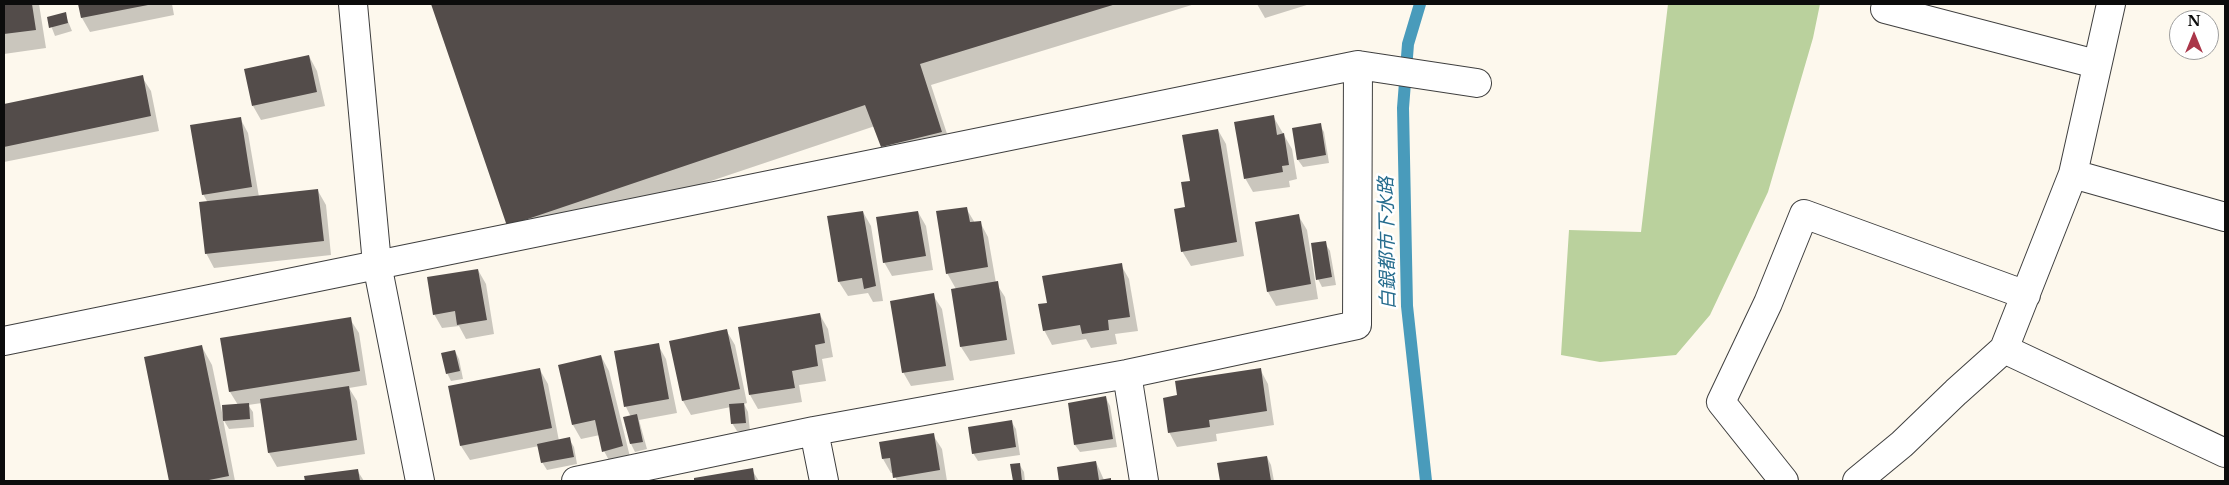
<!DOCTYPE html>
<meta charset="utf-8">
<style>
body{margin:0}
#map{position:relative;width:2229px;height:485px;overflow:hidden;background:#fdf8ed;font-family:"Libre Baskerville",serif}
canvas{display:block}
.frame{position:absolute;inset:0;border:5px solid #0c0c0c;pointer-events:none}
.north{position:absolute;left:2169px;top:10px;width:50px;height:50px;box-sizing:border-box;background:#fff;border:1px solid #9e9e9e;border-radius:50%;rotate:0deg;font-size:14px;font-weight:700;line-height:20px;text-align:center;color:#0c0c0c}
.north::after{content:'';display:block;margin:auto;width:18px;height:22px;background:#aa3649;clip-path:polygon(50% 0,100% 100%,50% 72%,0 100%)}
</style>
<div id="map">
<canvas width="2229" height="485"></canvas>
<div class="frame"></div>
<div class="north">N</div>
</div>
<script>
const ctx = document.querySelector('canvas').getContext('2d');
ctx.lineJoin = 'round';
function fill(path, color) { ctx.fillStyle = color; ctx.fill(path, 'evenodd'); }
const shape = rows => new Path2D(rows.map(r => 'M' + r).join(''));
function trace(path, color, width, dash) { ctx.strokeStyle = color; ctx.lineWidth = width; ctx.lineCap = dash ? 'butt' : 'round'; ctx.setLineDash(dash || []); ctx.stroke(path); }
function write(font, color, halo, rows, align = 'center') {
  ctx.font = font + ' "Libre Baskerville","Noto Sans JP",serif'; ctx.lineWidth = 5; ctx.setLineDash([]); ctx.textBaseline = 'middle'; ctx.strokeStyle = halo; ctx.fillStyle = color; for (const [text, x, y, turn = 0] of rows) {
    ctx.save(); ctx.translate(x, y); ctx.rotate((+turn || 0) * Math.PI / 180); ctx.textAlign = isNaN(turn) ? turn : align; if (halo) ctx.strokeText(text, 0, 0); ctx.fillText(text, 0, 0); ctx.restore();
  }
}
const forest = shape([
 [1668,4,1820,4,1813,38,1768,192,1710,315,1676,355,1600,362,1561,355,1569,230,1641,232]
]);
const shadow = shape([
 [4,4,39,4,46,48,4,54],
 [79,4,172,4,174,15,90,32,82,18],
 [432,4,1195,4,931,85,953,152,894,167,883,147,875,126,520,245,508,225],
 [1257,4,1310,4,1265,18],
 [65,14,72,31,55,36,48,18],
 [309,56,317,71,325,106,261,120,253,106],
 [142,77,151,91,159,131,4,162,4,105],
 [1273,116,1292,149,1297,179,1289,181,1290,187,1253,192,1245,178],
 [240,118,248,133,259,197,318,191,326,205,331,255,214,268,206,253,208,203,203,194],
 [1320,125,1324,132,1329,163,1303,167,1298,160],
 [1218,130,1226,144,1244,256,1191,266,1182,251,1191,182],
 [966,208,975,223,980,222,988,237,996,283,1005,297,1015,354,970,361,961,347,952,290,956,289,947,273],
 [863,212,871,226,883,301,873,302,868,293,848,296,839,282,829,217],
 [918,212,926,226,933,270,892,276,884,262],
 [1298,215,1307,230,1318,299,1276,306,1268,292],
 [1325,243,1330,251,1336,285,1322,287,1318,279],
 [1121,265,1129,279,1138,331,1115,334,1117,344,1091,348,1086,339,1052,345,1044,330,1048,304],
 [478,270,486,284,494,334,466,339,459,326,442,328,434,314],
 [933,295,942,309,954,380,911,386,903,372],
 [820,315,828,329,833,357,822,359,826,381,799,385,802,402,758,409,750,395],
 [350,319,359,333,367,385,349,388,357,401,365,454,277,467,269,453,262,403,248,405,253,412,254,427,229,429,223,419,235,481,170,481,146,358,202,347,212,365,223,417,224,416,238,405,230,392,222,339],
 [726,330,735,345,747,403,744,404,748,412,750,431,737,431,732,423,731,407,691,415,683,401,670,342],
 [658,345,666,359,677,413,639,420,647,449,635,452,631,444,631,417,626,407,615,352],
 [455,351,459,359,463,379,451,381,447,373],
 [601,356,609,371,631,461,612,466,604,451,600,435,581,439,573,425],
 [1260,369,1268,384,1274,425,1216,434,1217,441,1177,447,1169,432,1179,396],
 [540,370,548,384,559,441,569,439,574,447,577,464,547,470,542,462,539,446,470,460,461,446,450,387],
 [1106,398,1110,406,1117,447,1080,452,1075,445],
 [1011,421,1016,429,1020,455,978,461,973,453],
 [933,435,942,449,947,481,897,481,894,473,891,473,883,459,880,443],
 [1267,457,1271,465,1274,481,1221,481,1219,465],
 [1096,462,1104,480,1110,479,1111,481,1061,481,1059,468],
 [1019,464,1024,472,1025,481,1014,481,1012,465],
 [357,470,364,481,306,481,306,477],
 [752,470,759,481,696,481,695,479]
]);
const stream = shape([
 [1420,4,1408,44,1403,108,1407,306,1426,481]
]);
const building = shape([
 [4,4,32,4,36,30,4,34],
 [78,4,148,4,148,5,81,18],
 [431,4,1116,4,920,64,942,132,881,147,865,105,507,226],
 [66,12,68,23,49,28,47,17],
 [309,55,317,92,252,106,244,69],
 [143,75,151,116,4,147,4,104],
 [1274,115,1277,135,1284,133,1289,165,1282,166,1283,172,1244,179,1234,122],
 [241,117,252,187,202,195,190,125],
 [1321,123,1326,155,1297,160,1292,128],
 [1218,129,1237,242,1181,252,1174,209,1185,207,1181,182,1190,181,1182,135],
 [318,189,324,241,205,254,199,202],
 [967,207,970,222,981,221,988,267,946,274,936,211],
 [863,211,876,286,864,289,862,278,838,282,827,216],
 [918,211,926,256,883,263,876,217],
 [1299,214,1311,284,1267,292,1255,222],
 [1326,241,1332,277,1316,280,1311,243],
 [1122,263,1130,317,1108,320,1109,330,1082,334,1080,325,1043,331,1038,304,1047,303,1042,276],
 [478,269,487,320,457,325,455,311,433,315,427,277],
 [998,281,1007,340,960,347,951,289],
 [934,293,946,366,902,373,890,301],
 [820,313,825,343,815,345,818,366,792,371,795,388,749,395,738,327],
 [351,317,360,371,229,392,220,338],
 [727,329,740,389,682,401,669,341],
 [659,343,669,399,624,407,614,351],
 [202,345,229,476,204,481,169,481,144,357],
 [455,350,460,371,446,374,441,353],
 [601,355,623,446,602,452,595,420,572,425,558,365],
 [540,368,552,428,460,446,448,386],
 [1261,368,1267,411,1209,420,1210,427,1168,433,1163,398,1177,395,1175,381],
 [349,386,357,440,268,453,260,399],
 [1106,396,1113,439,1074,445,1068,403],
 [249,403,250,419,223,421,222,405],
 [744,403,746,423,731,424,729,404],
 [637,414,643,442,630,444,623,417],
 [1012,420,1016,447,972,454,968,427],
 [934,433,940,470,893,478,890,458,882,459,879,442],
 [570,437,574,457,541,463,537,444],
 [1267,456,1271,481,1220,481,1217,463],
 [1096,461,1099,480,1111,478,1111,481,1059,481,1057,467],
 [1020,463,1022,481,1013,481,1010,464],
 [753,468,755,481,694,481,694,478],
 [358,469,360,481,305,481,304,476]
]);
const minor = shape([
 [1885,9,2096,64],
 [2073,174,2225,217],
 [4,341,1358,65,1477,83],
 [2004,349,2225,453],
 [1127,374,1144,481],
 [814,431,824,481],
 [576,481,814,431,1127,374,1357,325,1358,65],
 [1784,481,1721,402,1768,303,1804,214,2026,295],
 [1857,481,1902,444,1956,392,2004,349,2073,174,2111,4]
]);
const tertiary = shape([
 [353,4,377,264,420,481]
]);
const waterNames = [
 ["白銀都市下水路",1388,243,-91]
];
fill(forest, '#bad19d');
fill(shadow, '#0003');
trace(stream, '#499bbb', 12);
fill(building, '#534c4a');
trace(minor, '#3f3f3f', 30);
trace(tertiary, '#3f3f3f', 30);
trace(minor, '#fff', 28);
trace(tertiary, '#fff', 28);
write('italic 19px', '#266c8d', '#fff', waterNames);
</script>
